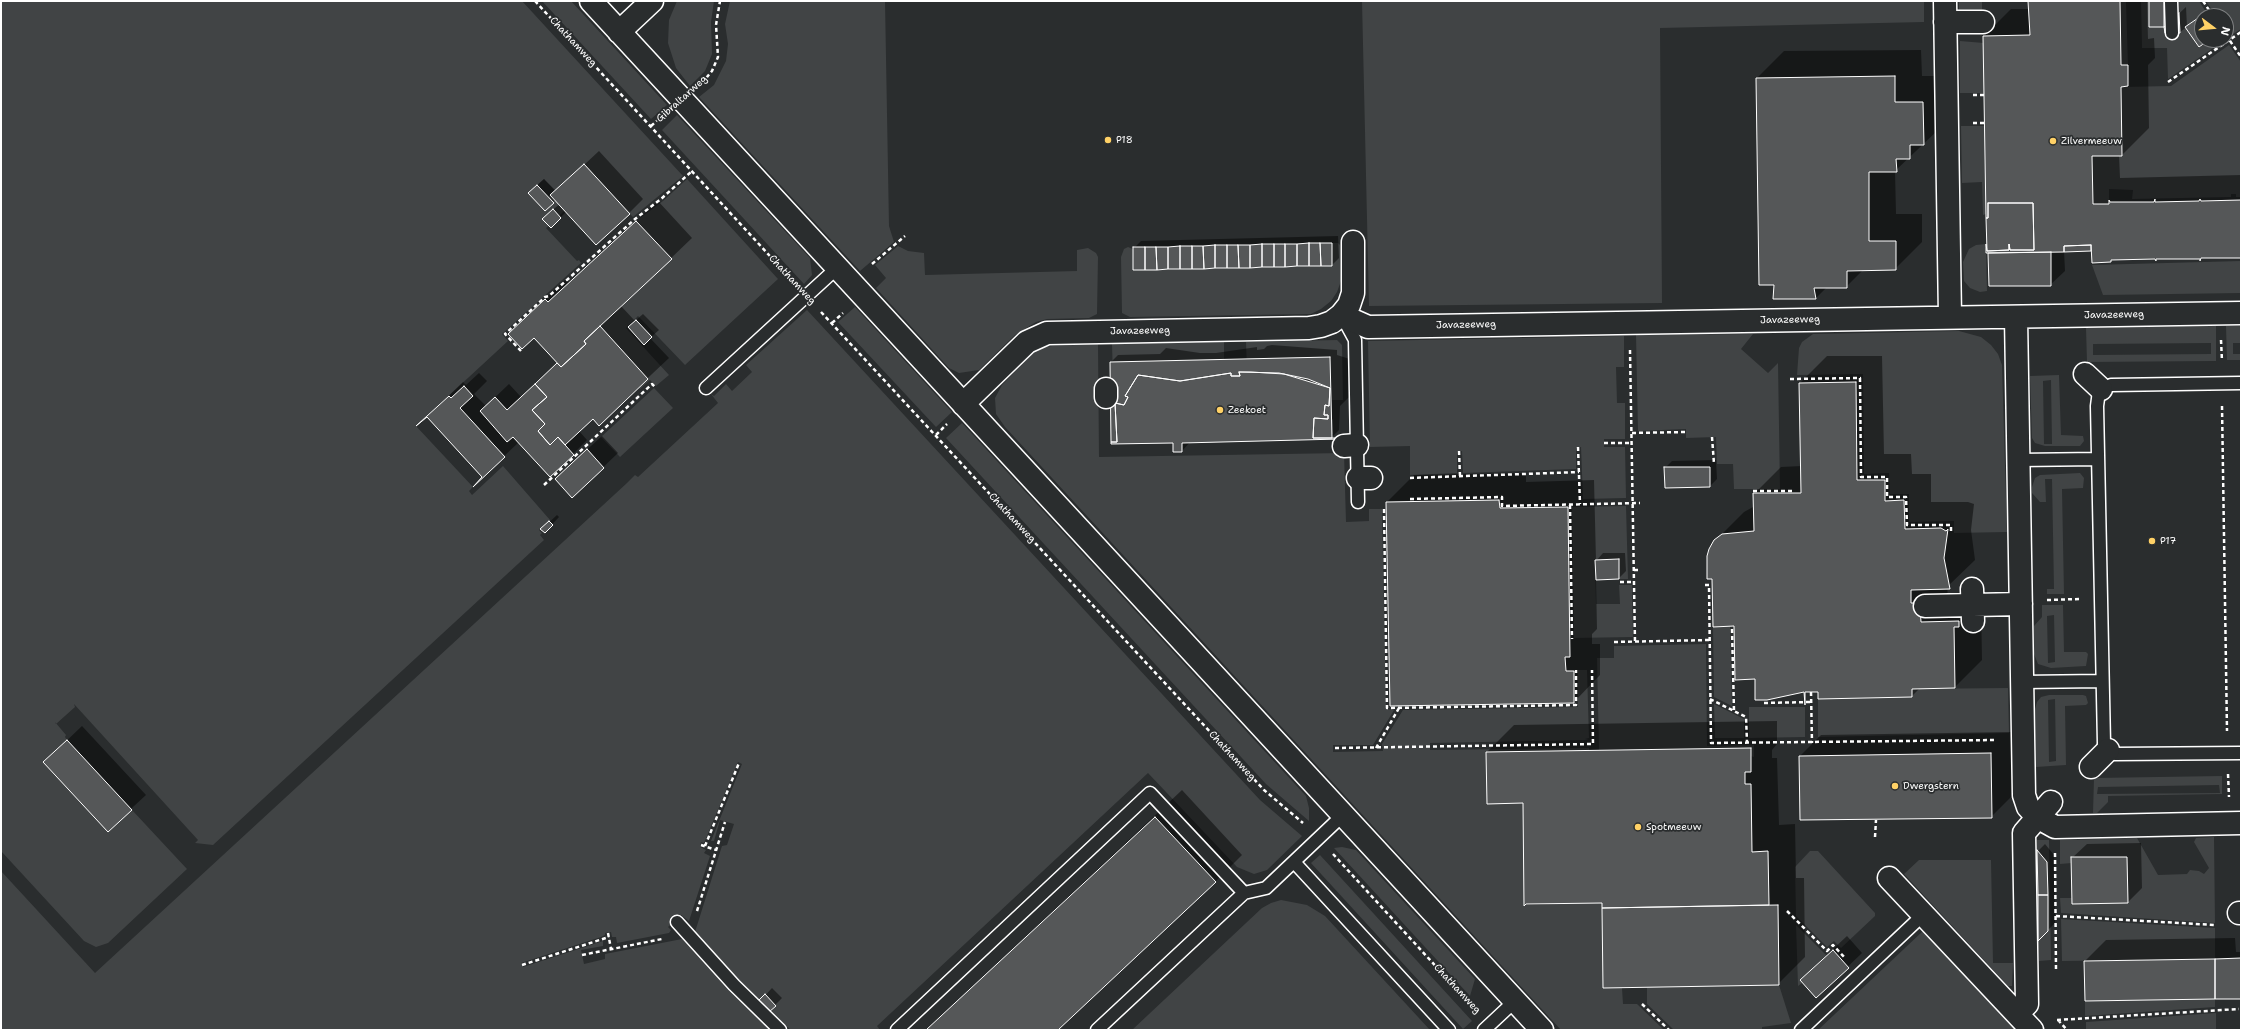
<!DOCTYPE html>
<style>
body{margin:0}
#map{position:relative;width:2242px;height:1031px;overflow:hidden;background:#2a2d2e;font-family:"Shantell Sans",sans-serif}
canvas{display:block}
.frame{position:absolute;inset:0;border:2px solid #fff;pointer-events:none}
.north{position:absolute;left:2194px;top:8px;width:40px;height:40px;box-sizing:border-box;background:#2a2d2e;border:1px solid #7f8182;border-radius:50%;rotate:106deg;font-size:11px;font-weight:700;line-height:16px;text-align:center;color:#fff}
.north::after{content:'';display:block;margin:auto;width:14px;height:18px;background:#ffd166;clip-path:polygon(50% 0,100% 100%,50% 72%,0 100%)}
</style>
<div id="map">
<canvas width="2242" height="1031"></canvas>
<div class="frame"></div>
<div class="north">N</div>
</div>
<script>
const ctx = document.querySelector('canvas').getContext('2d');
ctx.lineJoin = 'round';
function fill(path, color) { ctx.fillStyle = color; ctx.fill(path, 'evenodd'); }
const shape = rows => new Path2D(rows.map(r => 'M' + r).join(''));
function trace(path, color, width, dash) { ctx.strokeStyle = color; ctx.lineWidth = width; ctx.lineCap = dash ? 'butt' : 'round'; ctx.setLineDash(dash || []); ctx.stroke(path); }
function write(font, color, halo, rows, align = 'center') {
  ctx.font = font + ' "Shantell Sans",sans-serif'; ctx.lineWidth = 3.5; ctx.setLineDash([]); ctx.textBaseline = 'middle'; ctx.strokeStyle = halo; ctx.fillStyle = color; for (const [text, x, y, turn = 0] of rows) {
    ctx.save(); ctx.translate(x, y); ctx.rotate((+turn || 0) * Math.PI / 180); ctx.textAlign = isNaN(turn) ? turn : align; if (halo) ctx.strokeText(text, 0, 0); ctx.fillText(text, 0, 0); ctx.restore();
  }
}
const green = shape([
 [1,1,522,1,683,176,633,217,630,214,555,191,544,179,528,193,545,211,553,203,548,197,550,195,565,210,559,216,553,209,542,219,549,226,546,228,577,261,579,260,581,263,502,334,508,341,416,426,473,487,469,491,472,495,503,466,550,520,539,530,542,533,540,535,544,540,213,845,195,843,198,840,74,704,75,707,56,724,55,722,66,735,65,737,67,740,44,762,108,832,132,810,187,869,108,943,96,947,84,941,1,851],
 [542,1,571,1,667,105,651,119],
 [677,1,714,1,711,22,712,54,705,71,690,86,676,68,668,43,669,20],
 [730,1,885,1,889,226,894,242,860,271,699,97,714,85,726,61,728,44,725,24],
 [1362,1,1924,1,1924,22,1660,28,1662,303,1369,306],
 [1959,1,1982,1,1982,17,1959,17],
 [2120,1,2126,1,2128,65,2121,65],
 [2141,1,2149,1,2149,27,2164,27,2165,33,2180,33,2179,1,2199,1,2206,12,2185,27,2199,48,2210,40,2225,40,2168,79,2167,48,2142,48],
 [2206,1,2241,1,2241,29,2230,36,2226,30,2226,16,2216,16],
 [1960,41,1984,43,1984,93,1960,93],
 [2229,45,2241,62,2241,197,2236,197,2236,194,2231,194,2231,197,2132,199,2133,190,2109,189,2109,204,2093,204,2092,156,2122,156,2121,87,2171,86],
 [677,115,810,258,812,275,804,284,662,130],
 [1961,126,1984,126,1986,214,1983,215,1982,182,1962,183],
 [687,179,778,279,685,365,638,316,626,328,669,375,656,386,650,380,640,389,639,388,648,379,600,326,672,259,636,221,663,201],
 [1332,243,1338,243,1340,245,1341,281,1337,292,1331,301,1321,309,1311,314,1130,317,1122,313,1121,257,1124,249,1128,247,1133,249,1134,270,1332,266],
 [1986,244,1987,291,1980,292,1970,288,1964,281,1963,262,1969,249,1976,245],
 [898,246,908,251,924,253,925,275,1077,271,1077,250,1088,248,1096,253,1098,257,1097,314,1089,318,1047,319,1036,322,1015,335,979,370,959,373,949,368,876,288,886,278,875,265],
 [2241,261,2241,293,2103,295,2092,265],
 [855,307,952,412,936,427,838,322],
 [807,310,1260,800,1302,836,1267,870,1254,874,1237,867,1148,773,877,1026,880,1030,791,1030,770,1012,776,1006,765,995,758,1001,695,932,721,849,722,846,727,845,734,824,720,820,714,841,711,841,742,764,738,762,704,843,701,842,700,847,706,850,704,853,710,856,689,921,681,915,668,927,671,930,669,933,617,943,616,937,612,937,611,932,605,933,605,935,601,937,521,963,523,967,603,941,603,946,581,950,584,964,605,959,605,954,682,939,729,991,770,1030,1,1030,1,871,95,973,627,483,635,475,638,477,718,403,711,394,714,396,726,384,732,391,752,372,746,365],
 [2216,326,2216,361,2087,362,2086,328],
 [2211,343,2211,354,2093,355,2093,344],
 [2226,326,2241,326,2241,343,2233,343,2233,354,2241,354,2241,360,2227,360],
 [1959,331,1981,337,1991,345,1998,354,2002,365,2007,532,1954,533,1954,521,1909,522,1909,494,1890,494,1889,473,1864,474,1863,374,1797,375,1799,348,1802,342,1813,334],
 [1753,334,1741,349,1768,373,1778,363,1780,489,1734,489,1733,464,1717,464,1716,437,1686,438,1686,429,1638,431,1636,335],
 [1624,336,1624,367,1616,367,1617,403,1625,403,1625,439,1604,439,1604,447,1625,447,1626,498,1583,499,1581,447,1576,448,1576,469,1463,473,1462,451,1457,451,1457,473,1410,475,1410,446,1370,447,1368,341],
 [1337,340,1342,345,1343,400,1329,400,1260,372,1247,372,1246,342],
 [1224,342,1224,374,1113,378,1112,344],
 [1098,344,1099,457,1344,453,1346,522,1369,521,1369,509,1382,509,1386,709,1394,710,1373,745,1333,745,1333,752,1383,751,1382,744,1403,710,1578,707,1578,670,1587,670,1589,738,1585,739,1589,740,1430,743,1430,750,1589,748,1589,751,1486,752,1487,803,1523,803,1524,905,1602,903,1603,988,1622,988,1623,1004,1637,1004,1664,1030,1561,1030,1005,427,996,414,995,398,1002,385,1034,352,1040,348,1052,346],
 [2059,375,2061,435,2083,436,2084,441,2080,446,2045,446,2035,443,2032,438,2030,376],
 [2051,380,2052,444,2044,444,2043,381],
 [654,388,673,408,620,457,601,437],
 [962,423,1306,796,1309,808,1309,821,1266,784,946,438],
 [2080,473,2084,478,2083,488,2062,489,2064,594,2047,594,2047,587,2047,589,2054,589,2052,479,2045,479,2046,502,2040,502,2032,493,2032,487,2035,478,2040,475],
 [1626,506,1628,579,1619,579,1619,559,1595,560,1596,604,1620,604,1619,585,1632,585,1633,637,1574,638,1572,507],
 [2042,605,2063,605,2064,652,2086,652,2088,654,2086,666,2051,668,2038,664,2034,654,2034,626,2042,617],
 [2054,615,2055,662,2048,663,2047,616],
 [1730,626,1732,706,1714,697,1713,627],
 [1706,644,1707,746,1754,745,1754,757,1750,756,1750,748,1599,750,1597,658,1614,658,1614,646],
 [2008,688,2009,733,1818,737,1818,699,1912,697,1912,689],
 [2049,695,2083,695,2086,696,2088,703,2086,705,2065,706,2066,765,2036,767,2035,709,2037,702,2041,697],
 [2055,699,2056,761,2049,762,2048,700],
 [1714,704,1744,719,1744,738,1715,738],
 [1749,707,1805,707,1805,737,1749,738],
 [2222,776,2222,794,2108,796,2108,802,2097,813,2093,813,2094,778],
 [2219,785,2220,793,2097,794,2098,787],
 [2214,837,2215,923,2061,913,2060,898,2072,898,2073,904,2128,903,2127,857,2072,857,2072,863,2060,864,2060,840,2137,838,2158,875,2187,874,2190,870,2199,871,2204,874,2209,868,2194,842,2196,838],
 [2037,840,2049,840,2051,960,2039,961,2038,941,2048,931,2048,895,2047,862,2037,850],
 [1342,847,1356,850,1475,979,1470,996,1334,848],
 [1810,851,1818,851,1875,913,1875,916,1841,948,1834,941,1827,947,1796,916,1795,867],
 [1320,855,1472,1021,1463,1029,1311,863],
 [1919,860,1991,860,1993,963,2013,963,2012,986,2008,986,1904,874],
 [1281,900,1307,905,1325,916,1430,1030,1132,1030,1262,908,1271,903],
 [2061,919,2215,928,2215,959,2062,961],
 [1796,925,1827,956,1800,980,1802,983,1798,986],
 [1923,931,2015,1030,1818,1030],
 [1779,985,1791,1023,1762,1027,1762,1030,1674,1030,1647,1004,1647,987],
 [2215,999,2215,1007,2085,1016,2085,1001],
 [2216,1013,2216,1030,2086,1030,2086,1022]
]);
const shadow = shape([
 [2029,1,2147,1,2148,39,2154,38,2155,58,2148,65,2149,128,2122,155,2119,155,2120,178,2241,175,2241,257,2113,259,2111,261,2092,249,2064,251,2065,271,2050,285,1989,253,1991,252,1984,36,2011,9,2029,9],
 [2150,1,2171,1,2172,20,2186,7,2187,27,2180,32,2165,26,2150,26],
 [2211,8,2217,16,2202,16,2202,40,2207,40,2200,45,2187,27],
 [1921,50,1922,76,1949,76,1937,131,1895,171,1896,214,1922,214,1922,242,1895,269,1864,269,1846,287,1827,287,1816,298,1775,284,1760,284,1757,78,1784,51],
 [599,151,643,199,629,213,567,211,551,227,550,212,560,204,556,199,545,210,529,193,544,179,556,191],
 [658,201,692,238,621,306,635,321,643,314,659,330,650,338,669,358,599,424,593,418,579,431,587,440,573,454,519,442,483,476,428,416,463,382,466,385,479,373,487,381,474,394,486,406,509,384,521,397,550,370,558,363,534,337,509,334,566,279,569,282],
 [1338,236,1339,258,1332,265,1134,248,1141,241],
 [1272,345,1337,350,1337,355,1356,361,1354,392,1340,406,1339,430,1332,437,1191,441,1182,451,1111,362,1118,355,1160,354,1166,348,1200,353,1216,353,1257,347,1257,350,1264,349,1267,346],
 [1333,419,1333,434,1331,434,1331,421],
 [1827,356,1882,356,1884,454,1911,454,1912,474,1931,474,1931,502,1968,502,1974,504,1971,530,1975,560,1947,587,1948,596,1981,604,1982,660,1955,687,1920,688,1912,696,1811,691,1766,699,1756,678,1735,625,1717,539,1744,512,1753,507,1754,494,1781,467,1802,466,1800,383],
 [602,436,618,453,572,497,570,465],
 [1716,460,1717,479,1710,486,1665,468,1672,461],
 [1526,473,1526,482,1594,480,1596,561,1603,553,1625,553,1626,571,1619,578,1596,579,1597,629,1592,634,1592,644,1600,644,1600,675,1574,702,1387,502,1414,475],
 [557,515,559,517,545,532,542,529],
 [1777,721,1777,744,1772,750,1772,758,1777,758,1779,825,1795,824,1796,878,1804,878,1805,957,1778,984,1604,987,1603,902,1525,905,1524,802,1487,752,1514,725],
 [82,726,146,795,108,830,59,748],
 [2011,732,2012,796,1991,817,1800,756,1821,735],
 [1182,790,1242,855,1215,882,1056,1030,927,1030],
 [2141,843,2142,888,2128,902,2072,858,2087,844],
 [2045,844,2054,855,2055,923,2039,939,2038,851],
 [1847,936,1862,953,1816,997,1815,966],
 [2235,938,2236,952,2241,952,2241,998,2085,961,2106,940],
 [772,988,782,998,769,1011,760,1001]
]);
const building = shape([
 [2028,1,2120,1,2121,65,2128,65,2128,86,2121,87,2122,156,2092,156,2093,204,2109,204,2109,200,2110,202,2154,202,2155,199,2155,202,2199,201,2200,199,2201,201,2241,200,2241,258,2201,258,2200,261,2200,259,2156,259,2156,261,2155,259,2111,260,2111,262,2092,263,2091,245,2064,246,2064,252,1986,253,1986,244,1987,251,2009,250,2009,244,2010,250,2034,250,2033,203,1988,203,1988,218,1986,218,1983,36,2030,35,2028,1],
 [2149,1,2164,1,2164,27,2149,27,2149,1],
 [2179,13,2180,33,2165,33,2164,27,2179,13],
 [2204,14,2205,16,2202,16,2202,40,2209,40,2199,47,2185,27,2204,14],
 [1895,76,1895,102,1923,102,1924,145,1910,145,1910,159,1896,159,1897,172,1869,172,1869,241,1896,241,1896,270,1847,271,1847,288,1814,288,1816,299,1773,299,1774,285,1759,285,1756,78,1895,76],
 [584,164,630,214,596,245,550,195,584,164],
 [537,185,554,203,545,211,528,193,537,185],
 [1988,203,2033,203,2034,250,2010,250,2009,244,2009,250,1987,251,1986,218,1988,218,1988,203],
 [553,209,561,218,551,228,542,219,553,209],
 [636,221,672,259,584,341,586,344,561,367,534,338,522,349,508,334,545,299,548,302,636,221],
 [1309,243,1320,243,1321,266,1309,266,1309,243],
 [1309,243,1309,266,1297,266,1297,244,1309,243],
 [1320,243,1332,243,1332,266,1321,266,1320,243],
 [1262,244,1274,244,1274,267,1262,267,1262,244],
 [1262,244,1262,267,1250,268,1250,245,1262,244],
 [1274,244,1285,244,1285,267,1274,267,1274,244],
 [1285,244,1297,244,1297,266,1285,267,1285,244],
 [1215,245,1227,245,1227,268,1215,268,1215,245],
 [1215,245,1215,268,1204,269,1203,246,1215,245],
 [1227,245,1238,245,1239,268,1227,268,1227,245],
 [1238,245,1250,245,1250,268,1239,268,1238,245],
 [2091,245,2091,251,2064,252,2064,246,2091,245],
 [1180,246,1192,246,1192,269,1180,269,1180,246],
 [1180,246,1180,269,1168,269,1168,247,1180,246],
 [1192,246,1203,246,1204,269,1192,269,1192,246],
 [1133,247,1145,247,1145,270,1133,270,1133,247],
 [1145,247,1156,247,1157,270,1145,270,1145,247],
 [1156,247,1168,247,1168,269,1157,270,1156,247],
 [2051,252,2051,286,1989,286,1988,253,2051,252],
 [636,320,652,337,644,345,628,327,636,320],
 [600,326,648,379,599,426,593,419,565,445,558,437,550,445,538,431,545,424,532,410,547,397,535,384,557,363,561,367,586,344,584,341,600,326],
 [1330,357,1332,438,1313,438,1314,418,1328,419,1328,415,1324,415,1325,405,1329,406,1330,388,1284,374,1251,372,1239,372,1240,376,1231,376,1231,373,1180,381,1138,375,1125,396,1128,397,1124,405,1115,403,1117,442,1111,442,1110,362,1330,357],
 [1239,372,1279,373,1308,379,1330,388,1329,406,1325,405,1324,415,1328,415,1328,419,1314,418,1313,438,1340,438,1340,439,1182,443,1182,452,1173,452,1173,443,1111,444,1111,442,1117,442,1115,403,1124,405,1128,397,1125,396,1138,375,1180,381,1231,373,1231,376,1240,376,1239,372],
 [1856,382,1857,480,1885,480,1885,501,1904,500,1905,529,1941,528,1946,531,1948,529,1944,558,1950,589,1911,590,1911,603,1920,603,1921,622,1959,621,1959,627,1954,627,1955,688,1912,689,1912,697,1818,699,1818,692,1805,692,1805,705,1804,692,1767,700,1755,700,1755,679,1735,680,1734,626,1713,627,1712,579,1707,579,1707,556,1709,549,1714,540,1722,534,1754,531,1753,493,1801,493,1799,383,1856,382],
 [535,384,547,397,532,410,545,424,538,431,550,445,558,437,574,455,550,477,513,437,507,442,480,411,495,397,507,410,535,384],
 [464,386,473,396,460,408,505,457,473,487,482,477,427,417,416,426,449,396,451,398,464,386],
 [587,449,604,468,572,498,555,479,587,449],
 [1664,467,1710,467,1710,487,1665,488,1664,467],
 [1499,500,1500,508,1568,507,1570,657,1565,657,1566,671,1574,671,1574,703,1390,706,1386,502,1499,500],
 [549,521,553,525,545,533,540,529,549,521],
 [1619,559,1619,579,1596,580,1595,560,1619,559],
 [67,740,132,810,108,832,43,762,67,740],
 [1751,748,1751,772,1745,772,1745,784,1751,784,1752,852,1768,851,1769,905,1602,908,1602,903,1526,904,1524,906,1523,803,1487,804,1486,752,1751,748],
 [1991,753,1992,818,1800,820,1799,756,1991,753],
 [1155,817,1216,882,1058,1030,926,1030,1155,817],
 [2037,850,2047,862,2048,895,2038,895,2037,850],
 [2071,857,2127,857,2128,903,2072,904,2071,857],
 [2038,895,2048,895,2048,931,2038,941,2038,895],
 [1778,905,1779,985,1603,988,1602,908,1778,905],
 [1833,950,1849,968,1816,998,1800,980,1833,950],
 [2241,958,2241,999,2215,999,2215,959,2241,958],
 [2215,959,2215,999,2085,1001,2084,961,2215,959],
 [765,994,776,1006,769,1012,758,1001,765,994]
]);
const path = shape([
 [535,1,792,280],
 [2203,1,2213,16],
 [2226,35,2241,57],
 [2168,82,2241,32],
 [702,83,712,71,718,57,716,25,720,1],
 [1973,95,1984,95],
 [1973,123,1984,123],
 [651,126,661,117],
 [872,264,905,236],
 [821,312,1264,790,1303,823],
 [832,323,843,313],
 [2221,340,2222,361],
 [1630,350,1635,642],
 [521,351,505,334,545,297,549,296,635,219,661,199,692,171],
 [1790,379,1860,378,1861,477,1887,477,1887,497,1906,497,1907,525,1951,525,1951,533],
 [2222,406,2227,731],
 [1632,433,1686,432],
 [936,435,947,424],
 [1712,437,1714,464],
 [1604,443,1632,443],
 [1578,447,1580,504],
 [1459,451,1460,476],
 [1410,478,1579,472],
 [544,485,652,384,655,387],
 [1753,491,1792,491,1792,488],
 [1410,499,1502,497,1502,506,1640,503],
 [1570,505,1572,639],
 [1384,509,1387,708,1576,705,1576,670],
 [1634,570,1640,570],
 [1620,582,1634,582],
 [1705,585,1709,585,1711,743,1997,740],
 [2047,600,2080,599],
 [1732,629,1734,711],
 [1614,642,1710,640],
 [1811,692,1812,743],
 [1710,699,1746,717,1747,742],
 [1764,703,1811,702],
 [1335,748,1593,744,1592,670],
 [1376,748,1399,708],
 [2228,774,2229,797],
 [1875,837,1876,820],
 [701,845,716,850],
 [705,846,739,763],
 [2055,853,2056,970],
 [1333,854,1474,1008],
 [697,911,725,822],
 [1787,911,1827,951,1833,945,1845,958],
 [2056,916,2215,925],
 [608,933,611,949],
 [582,955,662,939],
 [522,965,609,937],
 [1642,1004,1669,1030],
 [2057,1020,2239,1009],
 [2058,1020,2067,1030]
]);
const lane = shape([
 [2171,1,2172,33],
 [1343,318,1355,340,1358,502],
 [2241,383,2111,385,2099,391,2097,406,2104,744,2108,750,2115,754,2241,753],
 [706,388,838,267],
 [2018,460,2098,459],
 [2022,682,2101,681],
 [1294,862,1449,1030],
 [677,922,734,985,780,1030],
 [897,1030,1150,793,1244,893],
 [1097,1030,1244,893,1266,888,1343,815],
 [1484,1030,1515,1001],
 [1801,1030,1924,914]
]);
const street = shape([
 [591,1,1542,1030],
 [1945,1,1950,317],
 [1945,22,1983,22],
 [619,32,652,1],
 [1341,315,1368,327,2241,313],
 [2016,317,2024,795,2028,807,2037,817,2055,827,2241,823],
 [2085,374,2101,389],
 [1106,397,1106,389],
 [963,404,1027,342,1047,333,1309,328,1321,326,1332,322,1341,315,1349,305,1353,293,1353,242],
 [1344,446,1357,445],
 [1358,478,1371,478],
 [1972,589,1973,621],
 [1925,606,2021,604],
 [2091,767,2108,750],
 [1889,878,2032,1030],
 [2239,913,2241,913],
 [2017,1014,2027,1004,2024,833,2051,802]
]);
const markers = [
 [1108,140,4,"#ffd166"],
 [2053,141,4,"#ffd166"],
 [1220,410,4,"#ffd166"],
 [2152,541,4,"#ffd166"],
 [1895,786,4,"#ffd166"],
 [1638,827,4,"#ffd166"]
];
const streetNames = [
 ["Chathamweg",573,42,47],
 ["Gibraltarweg",682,99,-42],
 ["Chathamweg",792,280,47],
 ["Javazeeweg",2114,315,-1],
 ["Javazeeweg",1790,320,-1],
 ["Javazeeweg",1466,325,-1],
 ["Javazeeweg",1140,331,-1],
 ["Chathamweg",1012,518,47],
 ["Chathamweg",1232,756,47],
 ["Chathamweg",1457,989,47]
];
const poiNames = [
 ["P18",1116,140],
 ["Zilvermeeuw",2061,141],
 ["Zeekoet",1228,410],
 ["P17",2160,541],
 ["Dwergstern",1903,786],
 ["Spotmeeuw",1646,827]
];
fill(green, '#414445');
fill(shadow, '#0007');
fill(building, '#555758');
trace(building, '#fff', 1);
trace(lane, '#fff', 15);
trace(street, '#fff', 25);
trace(path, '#fff', 2.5, [4, 3]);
trace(lane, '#2a2d2e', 12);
trace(street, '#2a2d2e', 22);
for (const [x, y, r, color] of markers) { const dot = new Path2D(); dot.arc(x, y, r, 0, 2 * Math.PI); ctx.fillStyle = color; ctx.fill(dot); trace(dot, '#2a2d2e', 1.5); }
write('10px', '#fff', '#2a2d2e', streetNames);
write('10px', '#fff', '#2a2d2e', poiNames, 'left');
</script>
